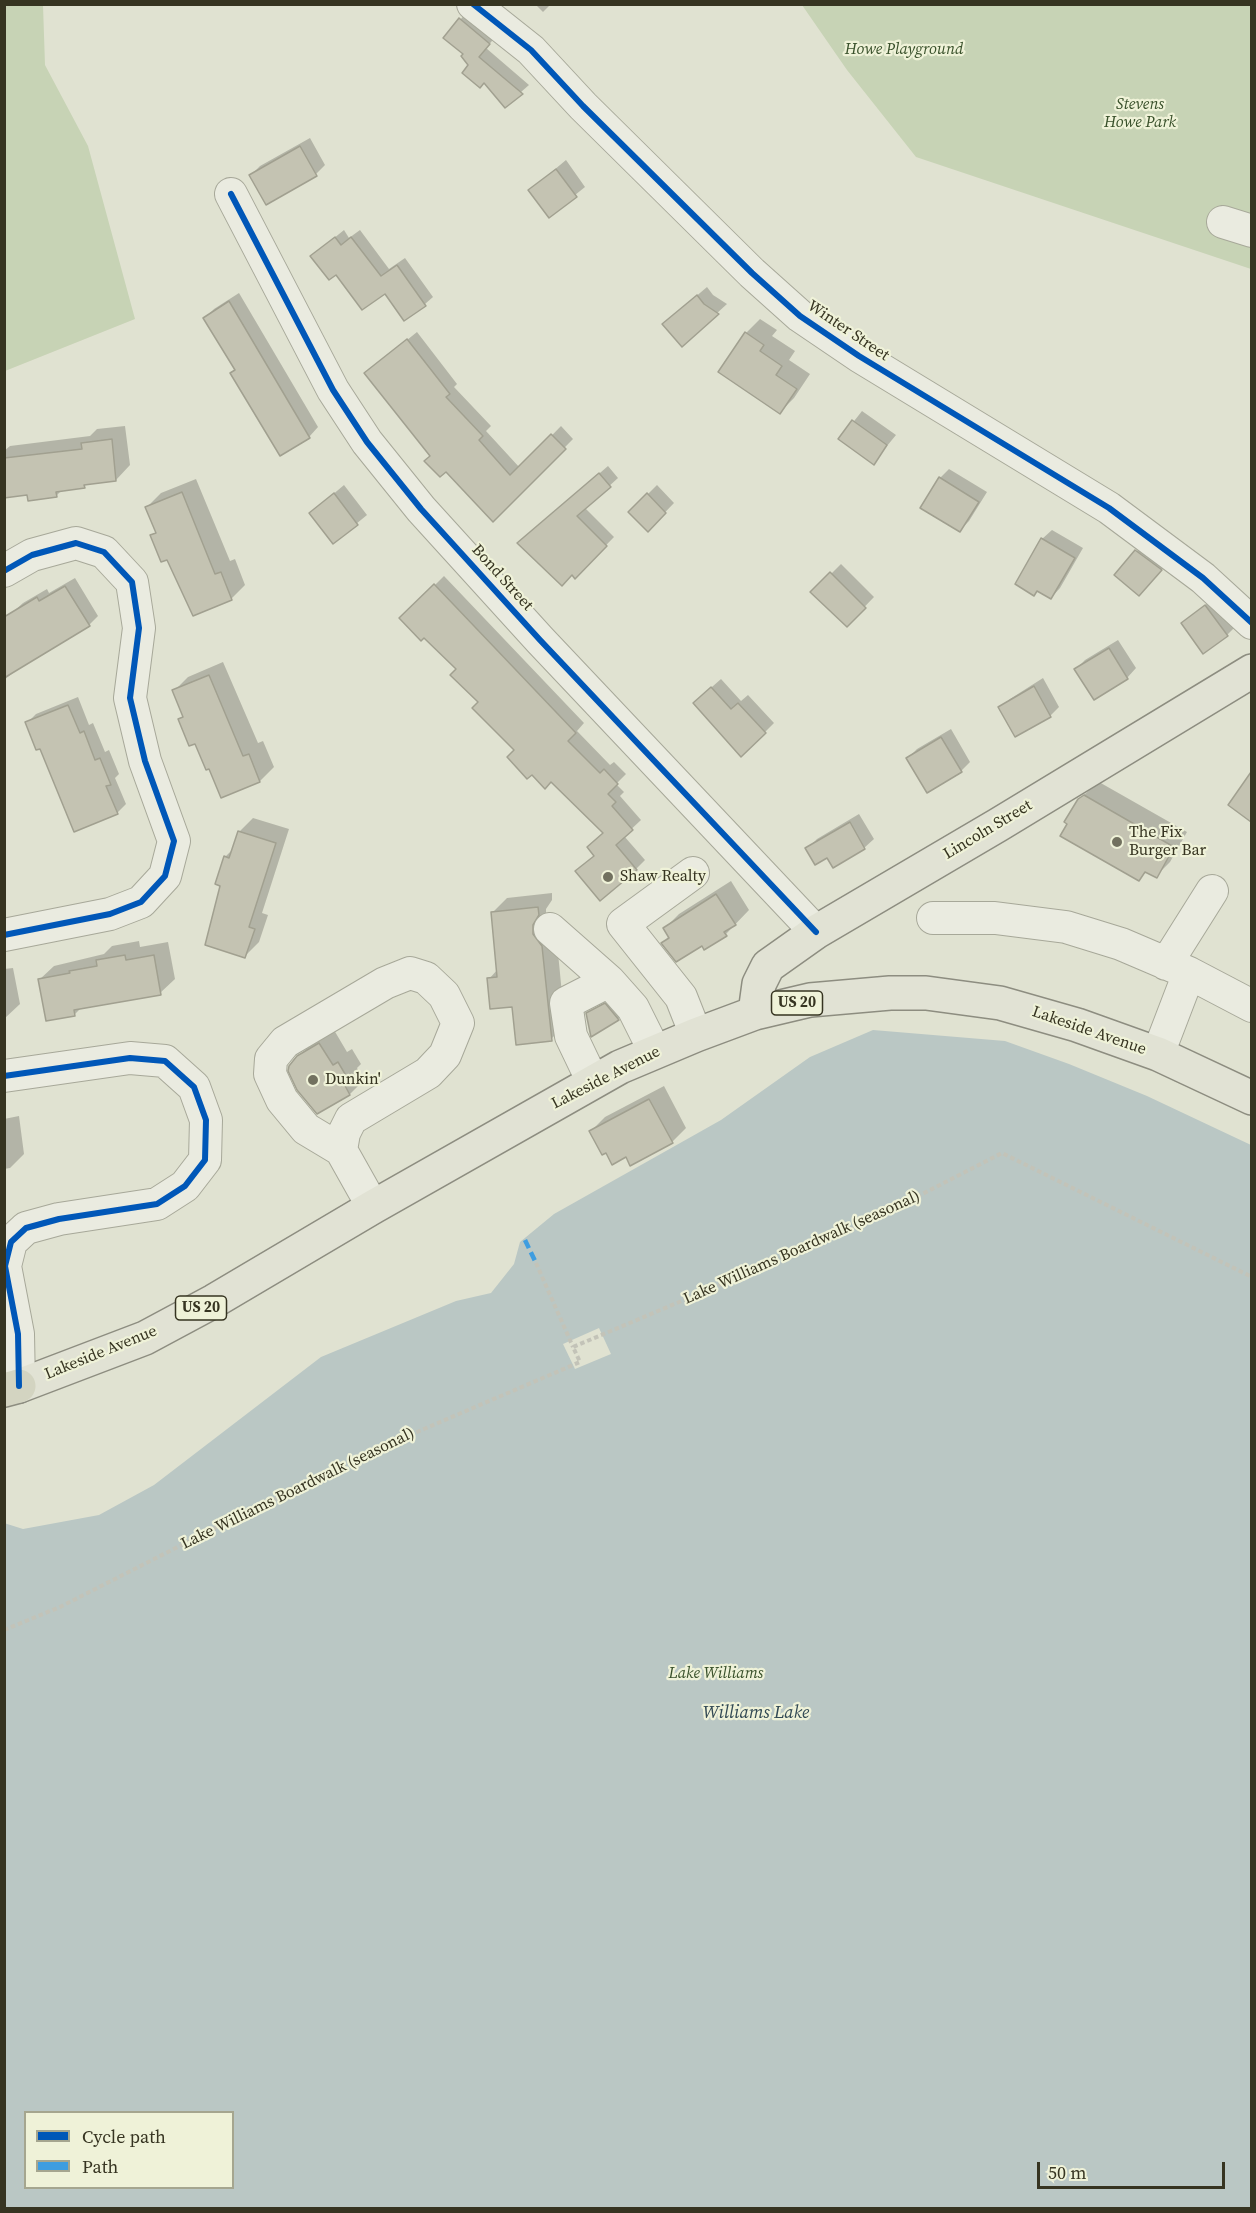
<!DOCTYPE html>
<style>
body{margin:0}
#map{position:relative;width:1256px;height:2213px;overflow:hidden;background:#e0e2d1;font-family:"Source Serif 4",serif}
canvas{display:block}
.frame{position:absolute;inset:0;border:6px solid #363421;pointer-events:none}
.legend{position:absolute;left:24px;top:2111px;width:210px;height:78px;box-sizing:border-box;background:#eff2d8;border:2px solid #a5a68f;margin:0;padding:8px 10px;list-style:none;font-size:18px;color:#363421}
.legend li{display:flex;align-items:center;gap:12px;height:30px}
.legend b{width:30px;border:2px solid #a5a68f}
.scale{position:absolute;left:1037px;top:2162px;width:188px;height:27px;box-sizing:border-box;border:3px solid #363421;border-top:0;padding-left:8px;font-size:18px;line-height:21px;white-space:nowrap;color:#363421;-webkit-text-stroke:4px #eff2d8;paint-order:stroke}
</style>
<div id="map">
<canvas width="1256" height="2213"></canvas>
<div class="frame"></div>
<ul class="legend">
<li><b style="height:8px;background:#0057b8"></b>Cycle path</li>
<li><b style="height:8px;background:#3e9de0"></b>Path</li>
</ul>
<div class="scale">50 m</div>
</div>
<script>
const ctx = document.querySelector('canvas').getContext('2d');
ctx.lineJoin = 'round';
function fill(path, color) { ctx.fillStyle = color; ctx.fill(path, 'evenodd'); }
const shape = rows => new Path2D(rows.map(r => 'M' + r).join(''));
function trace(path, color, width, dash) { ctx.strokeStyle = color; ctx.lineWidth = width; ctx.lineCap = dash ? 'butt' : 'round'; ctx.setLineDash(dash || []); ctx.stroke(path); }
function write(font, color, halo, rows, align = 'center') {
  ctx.font = font + ' "Source Serif 4",serif'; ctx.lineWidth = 4.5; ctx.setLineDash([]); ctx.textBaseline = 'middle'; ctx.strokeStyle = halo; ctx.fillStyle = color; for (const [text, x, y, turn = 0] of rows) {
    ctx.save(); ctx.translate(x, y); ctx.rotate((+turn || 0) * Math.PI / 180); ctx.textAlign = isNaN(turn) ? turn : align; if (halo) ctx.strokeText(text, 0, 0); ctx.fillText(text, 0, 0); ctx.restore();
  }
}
const green = shape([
 [5,4,43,5,45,65,88,146,135,319,5,371],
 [802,5,1251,5,1251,269,916,157,847,70]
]);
const water = shape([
 [873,1030,1005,1041,1069,1064,1147,1096,1251,1145,1251,2208,5,2208,4,1523,23,1529,99,1515,154,1485,321,1357,456,1301,491,1293,514,1264,520,1242,554,1214,721,1120,810,1057],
 [26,2112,232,2112,232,2188,26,2188]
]);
const pier = shape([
 [599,1328,611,1354,575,1369,563,1344]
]);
const shadow = shape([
 [535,4,551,4,543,12],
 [468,11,497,35,486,48,529,85,505,106,470,65,460,20],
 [310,138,325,165,316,174,266,203,251,175,260,166],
 [566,160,585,187,549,216,530,190],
 [344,230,349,238,360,230,389,269,405,258,433,297,425,304,386,292,337,272,312,256],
 [707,287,713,295,727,304,682,345,674,315],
 [239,293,318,427,309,437,205,318,214,309],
 [760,319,777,330,772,336,795,351,789,360,810,374,794,398,780,412,720,371,746,333],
 [417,332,457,384,454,387,491,426,486,431,520,468,561,426,573,439,493,520,431,456,366,373],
 [862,411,896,435,873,463,840,439],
 [125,426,130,465,116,480,87,483,84,487,63,489,56,496,28,493,4,497,4,451,10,446,90,436,97,429],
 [608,466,618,478,585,508,614,537,575,577,528,535],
 [949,469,987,492,969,521,960,530,940,478],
 [196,479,230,561,235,559,245,585,231,599,168,558,152,536,157,531,147,507,161,493],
 [344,485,367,515,334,542,311,513],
 [657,485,674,503,648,530,630,512],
 [1052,530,1083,548,1060,588,1051,598,1042,539],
 [1146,542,1170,560,1148,585,1137,551],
 [841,564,874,597,847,625,813,592],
 [444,576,584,723,577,731,610,765,614,762,626,774,616,784,624,792,620,796,641,820,624,836,645,860,636,869,596,855,605,832,551,780,516,750,458,669,424,636,402,618],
 [75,578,98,616,89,625,23,665,4,680,4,620,23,603,47,589,49,593],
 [1215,597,1236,626,1227,635,1183,623],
 [1118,640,1136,668,1127,678,1094,698,1076,669,1085,660],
 [223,662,258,743,263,741,274,767,260,781,209,767,180,719,184,715,174,691,188,677],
 [1043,678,1059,707,1050,716,1000,708,1010,699],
 [721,679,741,701,748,695,774,723,765,732,704,694],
 [78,697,89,725,93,723,105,752,109,750,119,774,115,778,126,804,117,813,41,747,27,723,36,714],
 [951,729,970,762,961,771,908,758,917,749],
 [1252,777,1252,820,1230,805],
 [1099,782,1187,832,1170,862,1156,876,1147,871,1139,879,1079,799],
 [859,814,874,839,864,848,807,849,817,839],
 [253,818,289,829,262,913,268,915,259,942,245,956,222,885,225,857,234,848,239,832],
 [731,881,749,910,726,934,702,944,663,943,669,936,665,928,679,914],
 [552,893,552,900,546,909,546,920,556,932,565,1025,551,1039,513,1005,489,979,498,969,493,912,507,898],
 [139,941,140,947,168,942,175,979,160,993,82,1007,75,1014,39,980,54,966,104,954,112,946],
 [13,968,20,1004,4,1019,4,969],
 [610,1000,622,1015,618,1019,587,1014],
 [334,1030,347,1052,352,1049,361,1064,357,1068,364,1080,350,1094,318,1113,298,1057,313,1042],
 [664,1086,686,1128,672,1142,626,1155,591,1131,605,1117],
 [19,1116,24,1154,10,1168,4,1169,4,1119]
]);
const building = shape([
 [459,18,490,44,479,57,523,94,505,108,484,83,480,88,462,73,468,65,461,56,463,54,443,38,459,18],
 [300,146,317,176,266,205,249,175,300,146],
 [556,169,577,197,549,218,528,190,556,169],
 [335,237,341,245,351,237,381,276,397,265,426,306,404,321,385,294,362,310,336,275,329,280,310,256,335,237],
 [697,295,704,304,719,314,682,347,662,324,697,295],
 [229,301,310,438,280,456,230,373,235,370,203,318,229,301],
 [745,332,764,345,760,351,782,366,776,375,797,389,780,414,718,372,745,332],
 [407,339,450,394,446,397,483,436,479,440,510,475,551,434,566,449,493,522,446,472,440,477,424,461,430,456,364,373,407,339],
 [852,420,887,445,874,465,838,439,852,420],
 [112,439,116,481,84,485,85,488,56,492,57,497,28,501,27,495,4,498,4,458,82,449,81,443,112,439],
 [599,473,611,487,577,516,607,546,575,579,572,575,562,586,517,543,599,473],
 [939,477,979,502,960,532,920,508,939,477],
 [182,492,215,574,221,572,232,600,193,616,167,560,161,562,150,535,156,533,145,507,182,492],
 [334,493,358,525,333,544,309,513,334,493],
 [647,493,666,513,648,532,628,512,647,493],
 [1041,538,1075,558,1051,599,1037,591,1034,596,1015,584,1041,538],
 [1135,550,1162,570,1139,596,1114,575,1135,550],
 [830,572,866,608,847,627,810,592,830,572],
 [434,584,576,733,568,741,600,773,604,769,618,784,608,794,616,802,612,806,633,830,616,845,637,870,600,901,575,871,594,856,587,847,603,833,551,782,545,789,532,775,527,779,507,757,514,750,472,708,478,702,450,675,456,669,424,638,421,641,399,618,434,584],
 [65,586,90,626,4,678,4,617,37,597,39,601,65,586],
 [1205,605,1228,636,1203,654,1181,623,1205,605],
 [1109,648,1128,679,1094,700,1074,669,1109,648],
 [209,675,243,756,249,754,260,782,221,798,209,769,206,770,195,744,189,746,178,719,183,717,172,690,209,675],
 [1034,686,1051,717,1015,737,998,707,1034,686],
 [711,687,731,709,738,703,766,733,741,757,693,703,711,687],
 [68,705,80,733,84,731,95,760,100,758,111,785,106,786,118,814,74,832,40,749,36,750,25,722,68,705],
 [941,737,962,772,927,793,906,758,941,737],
 [1251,772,1251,822,1228,805,1251,772],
 [1084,795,1174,847,1157,878,1145,872,1139,881,1060,836,1067,824,1064,822,1078,799,1084,795],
 [850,822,865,849,833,868,827,858,815,865,805,848,850,822],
 [238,831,276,843,249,927,255,929,245,958,205,945,220,886,215,884,224,856,229,858,238,831],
 [716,894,736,925,724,932,727,936,704,950,702,946,676,962,661,943,669,938,663,928,716,894],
 [538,907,539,915,533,925,533,934,542,946,552,1041,516,1045,512,1007,490,1009,487,978,497,977,491,912,538,907],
 [125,955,126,960,154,955,161,995,74,1010,75,1016,46,1021,38,979,70,973,69,971,97,966,96,960,125,955],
 [605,1003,619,1020,591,1037,586,1013,605,1003],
 [319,1043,333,1065,338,1062,348,1079,343,1082,350,1095,317,1114,297,1090,288,1071,289,1066,297,1056,319,1043],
 [649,1099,673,1143,630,1166,626,1157,612,1165,606,1153,602,1155,589,1131,649,1099]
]);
const path = shape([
 [536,1263,573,1347],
 [4,1630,60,1607,213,1529,396,1441,580,1362,573,1347,866,1223,1002,1153,1252,1277]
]);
const minor = shape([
 [473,4,531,50,583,106,752,273,800,316,859,356,1109,508,1203,578,1252,623],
 [231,194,333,390,367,442,421,509,540,640,816,932],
 [1223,222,1252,231],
 [4,571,32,555,76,543,104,552,132,582,139,628,130,698,145,761,174,841,165,876,141,902,110,914,4,935],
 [693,873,623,924,681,997,696,1035],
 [933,918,995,918,1066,927,1121,944,1189,973,1252,1006],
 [550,929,609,981],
 [1166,964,1212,891],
 [1158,1054,1189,973],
 [4,1076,130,1058,165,1061,194,1087,206,1120,205,1160,185,1186,157,1204,59,1219,26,1228,11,1242,5,1266,18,1334,19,1386],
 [593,1082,571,1036,566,1003,609,981,633,1008,655,1052],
 [341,1150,344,1133,351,1119,428,1073,445,1055,458,1023,444,995,426,978,410,973,385,983,285,1042,271,1059,270,1074,282,1100,306,1129,341,1150,373,1207]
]);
const major = shape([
 [755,1013,759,984,768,966,816,932,998,825,1252,671],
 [19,1386,145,1338,214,1301,373,1207,620,1067,696,1035,755,1013,810,1000,890,993,926,993,1000,1003,1077,1025,1158,1054,1252,1098]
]);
const highway = shape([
 [4,1390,19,1386]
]);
const quiet = shape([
 [525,1240,536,1263]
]);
const cycleway = shape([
 [473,4,531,50,583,106,752,273,800,316,859,356,1109,508,1203,578,1252,623],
 [231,194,333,390,367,442,421,509,540,640,816,932],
 [4,571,32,555,76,543,104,552,132,582,139,628,130,698,145,761,174,841,165,876,141,902,110,914,4,935],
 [4,1076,130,1058,165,1061,194,1087,206,1120,205,1160,185,1186,157,1204,59,1219,26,1228,11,1242,5,1266,18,1334,19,1386]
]);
const markers = [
 [1117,842,6,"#72715f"],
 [608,877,6,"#72715f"],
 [313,1080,6,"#72715f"]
];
const shields = [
 [797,1003,51],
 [201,1308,51]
];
const shieldNames = [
 ["US 20",797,1003],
 ["US 20",201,1308]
];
const parkNames = [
 ["Howe Playground",904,50],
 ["Stevens",1140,105],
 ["Howe Park",1140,123],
 ["Lake Williams",716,1674]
];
const streetNames = [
 ["Winter Street",848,331,34],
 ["Bond Street",502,578,48],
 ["Lincoln Street",988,830,-31],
 ["Lakeside Avenue",1089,1031,19],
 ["Lakeside Avenue",606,1078,-27],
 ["Lake Williams Boardwalk (seasonal)",802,1248,-24],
 ["Lakeside Avenue",101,1353,-22],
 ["Lake Williams Boardwalk (seasonal)",298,1489,-26]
];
const poiNames = [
 ["The Fix",1129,833],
 ["Burger Bar",1129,851],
 ["Shaw Realty",620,877],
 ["Dunkin'",325,1080]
];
const waterNames = [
 ["Williams Lake",756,1713]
];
fill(green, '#c7d3b5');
fill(water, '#bac7c4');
fill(pier, '#e0e2d1');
fill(shadow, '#0003');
fill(building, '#c4c3b2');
trace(building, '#a1a090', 1.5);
trace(minor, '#a7a899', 34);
trace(major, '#8d8d80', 36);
trace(highway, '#8d8d80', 36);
trace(path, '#c3c3b8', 4, [4.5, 3]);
trace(minor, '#eaebe0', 32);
trace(major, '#e1e2d4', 33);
trace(highway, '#d3d4c1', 33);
trace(quiet, '#3e9de0', 4.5, [9, 4.5]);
trace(cycleway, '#0057b8', 6);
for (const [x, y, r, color] of markers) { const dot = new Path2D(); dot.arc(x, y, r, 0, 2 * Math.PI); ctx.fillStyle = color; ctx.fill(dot); trace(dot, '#eff2d8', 2); }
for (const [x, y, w] of shields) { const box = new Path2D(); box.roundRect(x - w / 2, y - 12, w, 24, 4.5); ctx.fillStyle = '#eff2d8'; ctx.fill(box); trace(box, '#363421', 1.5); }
write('bold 15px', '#363421', null, shieldNames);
write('italic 16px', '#38502a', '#eff2d8', parkNames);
write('16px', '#363421', '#eff2d8', streetNames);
write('16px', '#363421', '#eff2d8', poiNames, 'left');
write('italic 18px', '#324954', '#eff2d8', waterNames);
</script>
